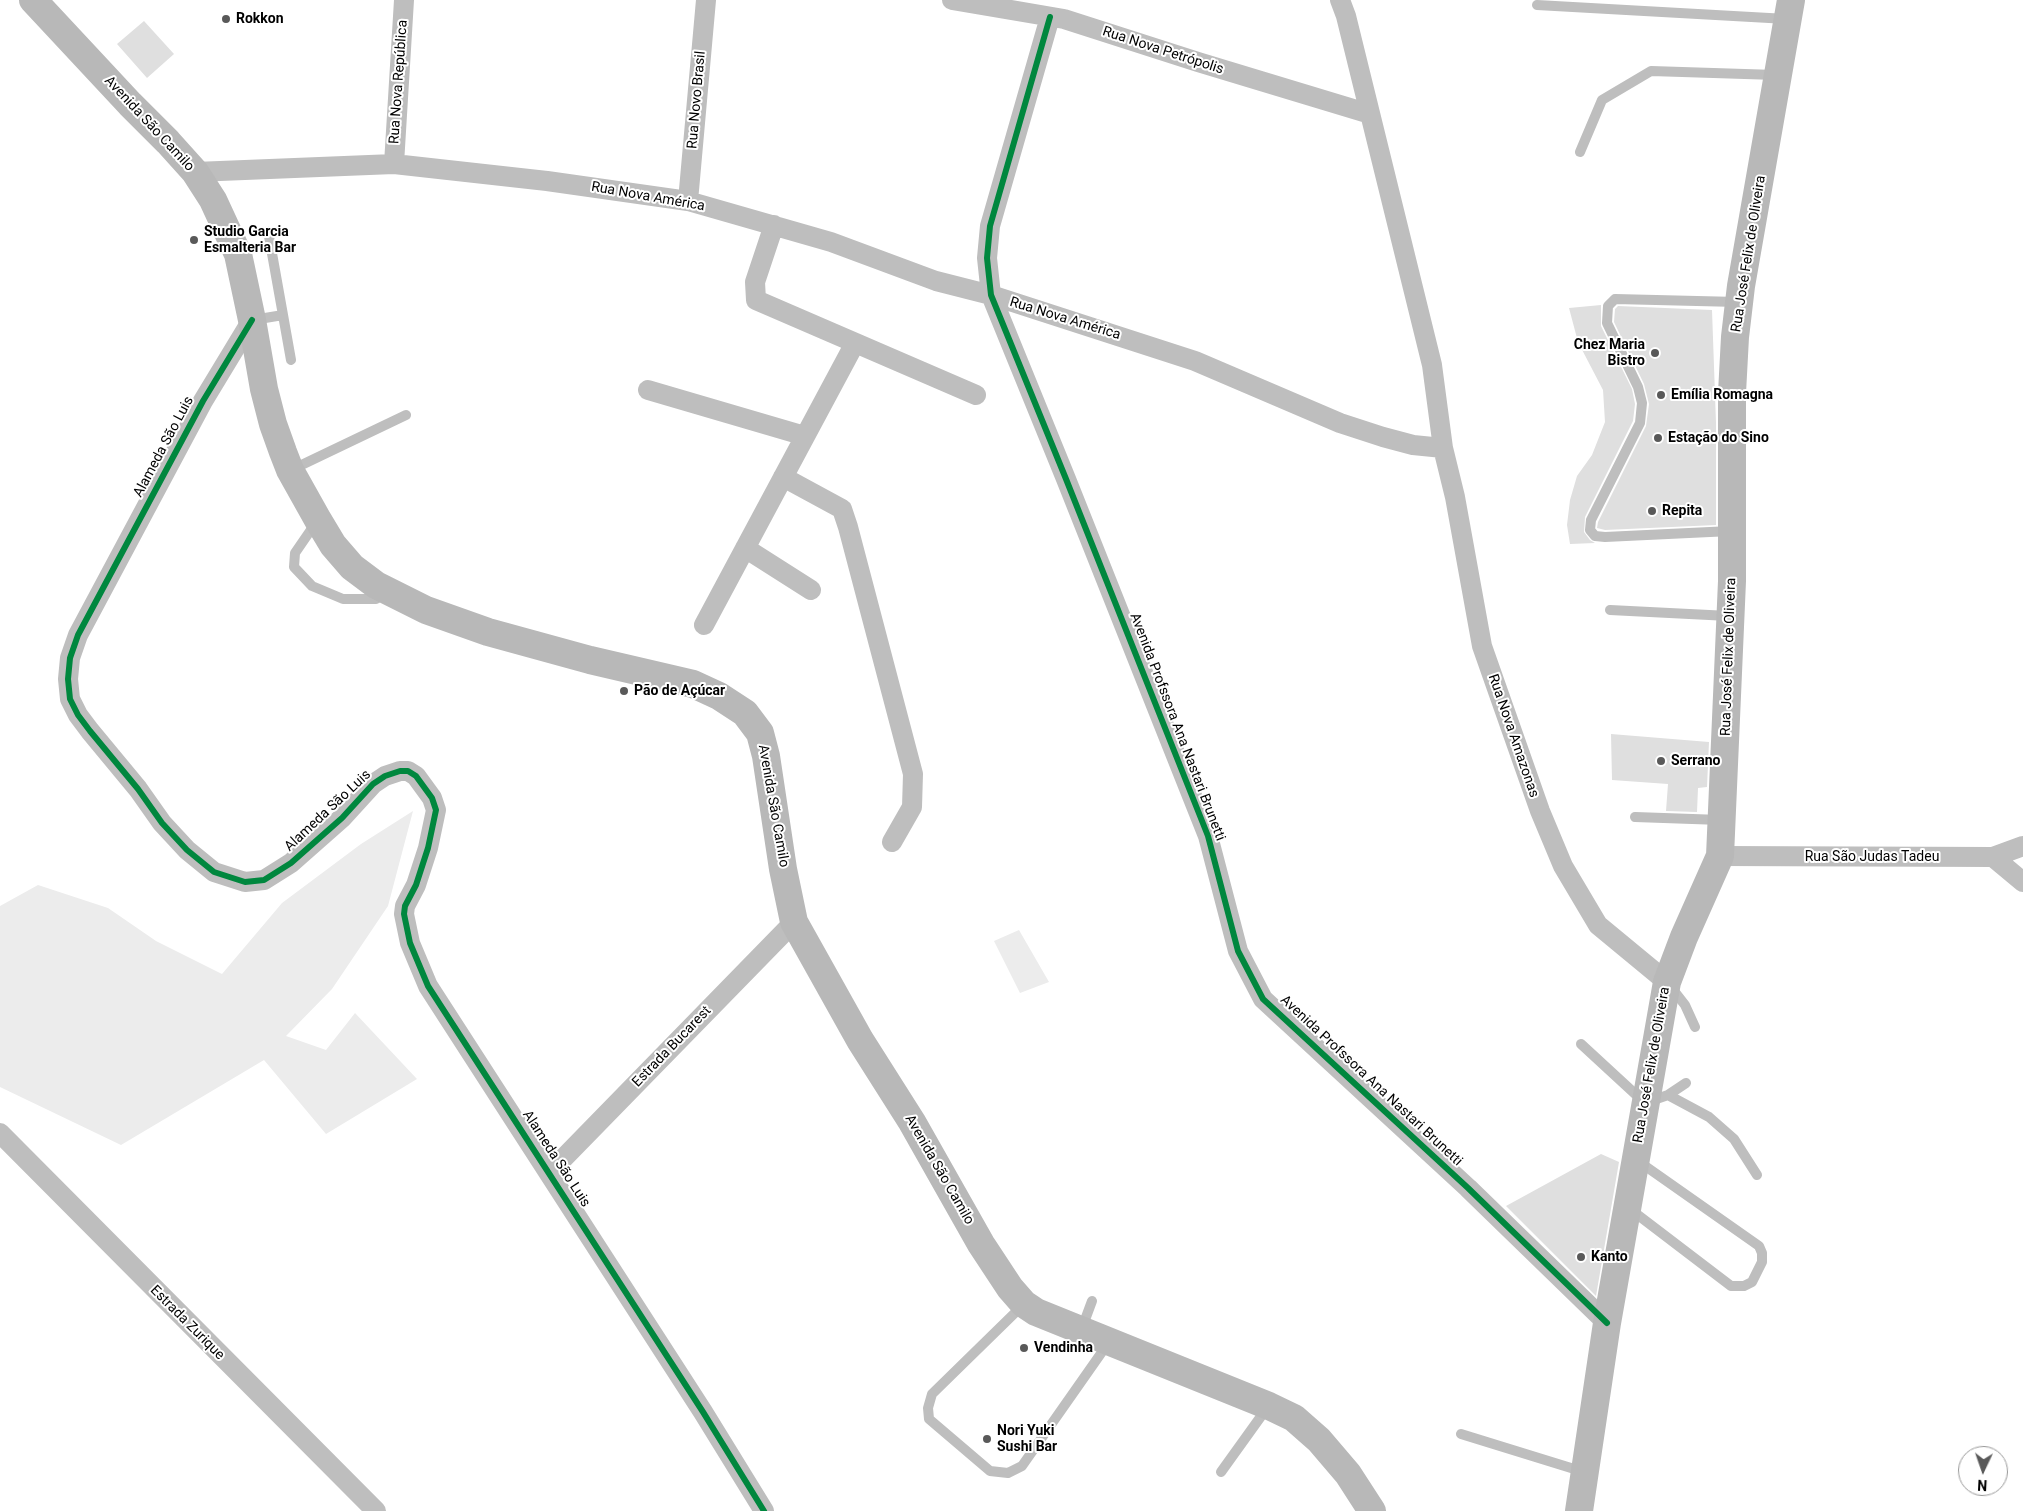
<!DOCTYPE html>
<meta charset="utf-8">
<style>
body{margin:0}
#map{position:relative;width:2023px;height:1511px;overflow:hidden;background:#fff;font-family:Roboto,sans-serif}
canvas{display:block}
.north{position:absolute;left:1958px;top:1446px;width:50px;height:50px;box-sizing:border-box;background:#fff;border:1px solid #999;border-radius:50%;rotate:183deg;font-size:14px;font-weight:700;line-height:20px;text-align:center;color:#000}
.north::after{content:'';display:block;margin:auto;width:18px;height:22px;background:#595959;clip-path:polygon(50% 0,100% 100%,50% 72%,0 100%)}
</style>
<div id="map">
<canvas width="2023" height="1511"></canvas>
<div class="north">N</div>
</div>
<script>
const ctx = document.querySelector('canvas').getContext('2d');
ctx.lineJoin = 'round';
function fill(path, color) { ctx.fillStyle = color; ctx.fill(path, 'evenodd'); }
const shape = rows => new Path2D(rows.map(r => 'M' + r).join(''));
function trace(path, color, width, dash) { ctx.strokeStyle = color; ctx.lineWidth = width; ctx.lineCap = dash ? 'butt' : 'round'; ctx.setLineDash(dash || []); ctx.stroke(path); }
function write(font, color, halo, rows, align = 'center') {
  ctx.font = font + ' Roboto,sans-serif'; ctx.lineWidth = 4; ctx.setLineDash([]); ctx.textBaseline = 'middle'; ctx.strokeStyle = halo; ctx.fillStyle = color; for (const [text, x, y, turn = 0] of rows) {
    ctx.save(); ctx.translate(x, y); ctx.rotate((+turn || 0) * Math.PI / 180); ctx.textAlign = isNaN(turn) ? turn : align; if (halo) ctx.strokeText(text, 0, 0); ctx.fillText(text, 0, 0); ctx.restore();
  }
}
const green = shape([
 [413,811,388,906,332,989,286,1036,326,1050,355,1013,417,1079,326,1134,264,1060,121,1145,0,1087,0,906,38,885,108,908,156,941,222,974,282,903,361,844],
 [1019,930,1049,982,1020,993,994,941]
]);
const building = shape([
 [144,21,174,54,147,78,117,44],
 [1601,305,1601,326,1632,389,1635,404,1633,421,1585,517,1584,532,1590,540,1595,543,1570,544,1567,525,1570,500,1577,476,1592,455,1605,422,1603,390,1578,342,1569,308],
 [1618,306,1712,310,1716,423,1716,525,1605,530,1597,528,1598,522,1646,426,1649,404,1644,384,1614,322,1615,309],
 [1611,734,1709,742,1707,787,1698,788,1697,812,1666,811,1668,784,1612,780],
 [1601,1154,1619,1162,1596,1296,1506,1206]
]);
const lane = shape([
 [1537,5,1787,19],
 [1580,152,1602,100,1651,71,1776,75],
 [283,315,291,360],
 [253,320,283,315,268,231],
 [291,470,406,415],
 [317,521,295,553,294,567,312,586,343,599,376,599,386,593],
 [1731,531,1605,537,1595,536,1590,530,1591,520,1640,423,1642,403,1638,387,1607,323,1608,306,1615,299,1738,302],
 [1610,610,1729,616],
 [1635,817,1721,820],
 [1671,987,1685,1005,1695,1027],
 [1581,1044,1645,1103,1668,1095,1686,1083],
 [1668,1095,1709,1117,1734,1139,1757,1175],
 [1630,1209,1731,1286,1744,1286,1752,1282,1762,1262,1762,1253,1759,1246,1638,1161],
 [1023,1305,932,1394,928,1408,929,1419,990,1471,1008,1473,1022,1466,1109,1342],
 [1082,1328,1092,1301],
 [1461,1434,1584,1472],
 [1221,1472,1267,1408]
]);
const street = shape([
 [952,0,1064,19,1198,62,1370,114],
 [1340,0,1346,16,1432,365,1443,448,1455,497,1482,646,1540,811,1563,866,1598,925,1667,982],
 [1050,17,990,226,987,258,991,295,1066,479,1208,836,1238,951,1263,999,1468,1188,1607,1323],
 [394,164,404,0],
 [195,172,394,164,547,181,688,201,831,242,936,281,991,295,1195,361,1340,423,1383,437,1413,445,1443,448],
 [688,201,706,0],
 [774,225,755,282,756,300,976,395],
 [252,320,203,401,78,635,70,658,68,679,70,699,78,715,90,731,138,789,162,823,187,850,214,872,245,882,264,880,291,863,342,818,373,784,385,776,400,771,408,771,416,776,432,798,436,810,428,848,416,885,405,906,404,914,410,943,428,986,703,1412,764,1511],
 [648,390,805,436],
 [783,477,842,509,848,527,913,774,912,807,892,842],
 [745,548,811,590],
 [704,625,855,343],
 [1720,856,1993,857,2023,846],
 [1993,857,2023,882],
 [0,1133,376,1511],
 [550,1172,794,922]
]);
const secondary = shape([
 [33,0,130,104,168,142,195,172,213,200,238,254,252,320,264,389,273,424,283,452,290,470,318,520,333,545,352,567,376,585,426,610,488,632,590,660,693,684,719,696,745,713,760,733,766,756,783,869,794,922,860,1040,912,1122,981,1244,1010,1288,1024,1304,1036,1312,1269,1406,1294,1418,1319,1440,1348,1474,1372,1511],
 [1579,1511,1607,1323,1667,982,1684,937,1720,856,1732,581,1732,393,1735,337,1741,286,1791,0]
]);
const cycleway = shape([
 [1050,17,990,226,987,258,991,295,1066,479,1208,836,1238,951,1263,999,1468,1188,1607,1323],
 [252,320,203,401,78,635,70,658,68,679,70,699,78,715,90,731,138,789,162,823,187,850,214,872,245,882,264,880,291,863,342,818,373,784,385,776,400,771,408,771,416,776,432,798,436,810,428,848,416,885,405,906,404,914,410,943,428,986,703,1412,764,1511]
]);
const markers = [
 [226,19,5,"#595959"],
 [194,240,5,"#595959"],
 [1655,353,5,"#595959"],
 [1661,395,5,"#595959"],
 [1658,438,5,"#595959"],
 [1652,511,5,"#595959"],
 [624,691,5,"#595959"],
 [1661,761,5,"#595959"],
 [1581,1257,5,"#595959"],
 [1024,1348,5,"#595959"],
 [987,1439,5,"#595959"]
];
const poiNames = [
 ["Rokkon",236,19],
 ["Studio Garcia",204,232],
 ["Esmalteria Bar",204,248],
 ["Chez Maria",1645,345,"right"],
 ["Bistro",1645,361,"right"],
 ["Emília Romagna",1671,395],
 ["Estação do Sino",1668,438],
 ["Repita",1662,511],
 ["Pão de Açúcar",634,691],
 ["Serrano",1671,761],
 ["Kanto",1591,1257],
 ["Vendinha",1034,1348],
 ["Nori Yuki",997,1431],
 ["Sushi Bar",997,1447]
];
const streetNames = [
 ["Rua Nova Petrópolis",1163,51,18],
 ["Rua Nova República",399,82,-86],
 ["Rua Novo Brasil",697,100,-85],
 ["Avenida São Camilo",149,124,47],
 ["Rua Nova América",648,197,10],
 ["Rua José Felix de Oliveira",1749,254,-81],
 ["Rua Nova América",1065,319,17],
 ["Alameda São Luis",164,447,-62],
 ["Rua José Felix de Oliveira",1729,657,-88],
 ["Avenida Profssora Ana Nastari Brunetti",1177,727,69],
 ["Rua Nova Amazonas",1513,736,71],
 ["Avenida São Camilo",773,806,80],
 ["Alameda São Luis",328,811,-43],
 ["Rua São Judas Tadeu",1872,857],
 ["Estrada Bucarest",672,1047,-46],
 ["Rua José Felix de Oliveira",1652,1065,-80],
 ["Avenida Profssora Ana Nastari Brunetti",1371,1081,43],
 ["Alameda São Luis",556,1159,57],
 ["Avenida São Camilo",939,1170,60],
 ["Estrada Zurique",187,1323,45]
];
fill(green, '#ececec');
fill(building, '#dfdfdf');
trace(lane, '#bebebe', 10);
trace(street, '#bebebe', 20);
trace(secondary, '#b8b8b8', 28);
trace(cycleway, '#00873e', 6);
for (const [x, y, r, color] of markers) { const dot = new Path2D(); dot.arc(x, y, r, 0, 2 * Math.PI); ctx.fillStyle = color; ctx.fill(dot); trace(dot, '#fff', 2); }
write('bold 14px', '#000', '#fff', poiNames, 'left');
write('14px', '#000', '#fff', streetNames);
</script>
